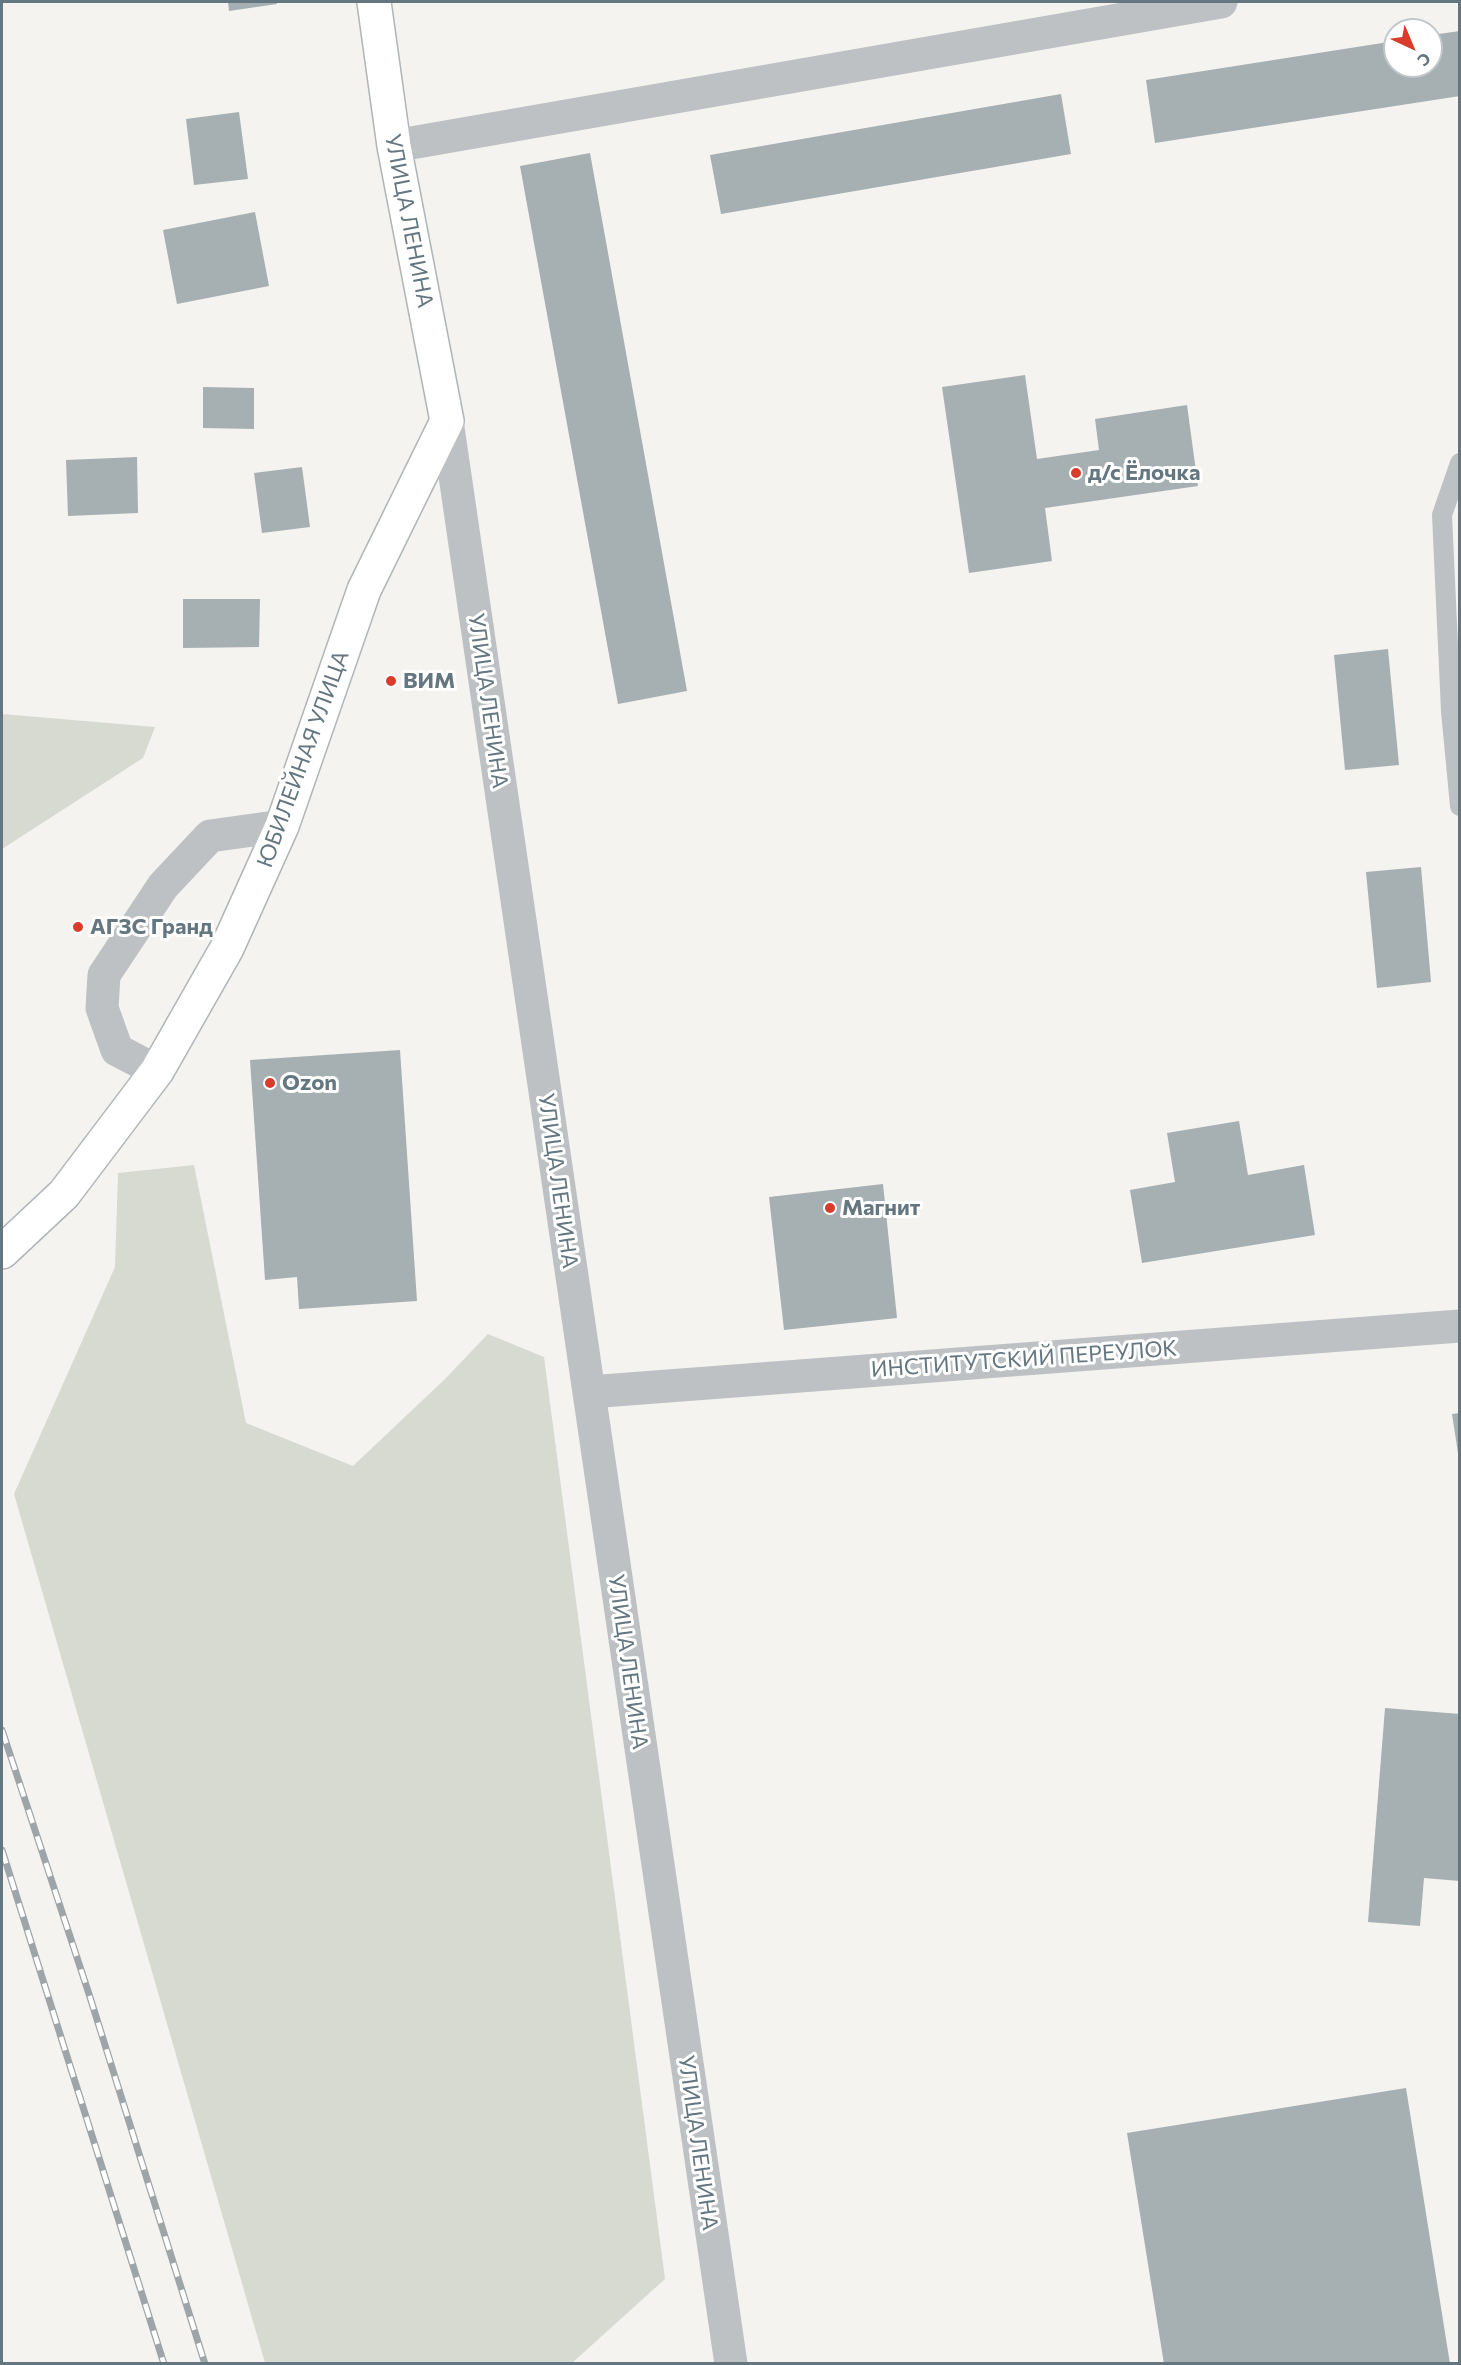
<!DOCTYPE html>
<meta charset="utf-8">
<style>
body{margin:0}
#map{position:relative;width:1461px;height:2365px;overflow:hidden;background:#f4f3f0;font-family:Commissioner,sans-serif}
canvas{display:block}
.frame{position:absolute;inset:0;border:3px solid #64767f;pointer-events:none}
.north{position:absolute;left:1383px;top:18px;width:60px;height:60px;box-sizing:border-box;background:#fff;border:2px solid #c1c8cc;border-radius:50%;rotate:136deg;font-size:16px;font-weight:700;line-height:24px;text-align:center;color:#64767f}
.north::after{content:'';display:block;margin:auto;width:21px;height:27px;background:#d93c2a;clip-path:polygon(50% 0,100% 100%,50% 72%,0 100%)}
</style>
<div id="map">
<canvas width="1461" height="2365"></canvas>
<div class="frame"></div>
<div class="north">С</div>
</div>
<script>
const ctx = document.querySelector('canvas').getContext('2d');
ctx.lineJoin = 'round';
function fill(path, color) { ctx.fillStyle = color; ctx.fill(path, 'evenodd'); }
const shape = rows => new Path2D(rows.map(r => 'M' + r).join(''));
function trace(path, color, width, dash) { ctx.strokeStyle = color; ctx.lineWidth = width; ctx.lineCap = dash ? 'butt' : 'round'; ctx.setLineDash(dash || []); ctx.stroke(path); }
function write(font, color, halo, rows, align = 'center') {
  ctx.font = font + ' Commissioner,sans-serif'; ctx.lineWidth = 6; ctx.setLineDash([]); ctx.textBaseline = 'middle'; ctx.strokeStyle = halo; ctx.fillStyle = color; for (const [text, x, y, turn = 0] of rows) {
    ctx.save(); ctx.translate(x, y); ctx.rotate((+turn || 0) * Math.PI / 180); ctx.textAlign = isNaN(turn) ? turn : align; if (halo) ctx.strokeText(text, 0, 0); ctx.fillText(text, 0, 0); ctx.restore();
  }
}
const green = shape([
 [2,714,155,727,143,758,2,849],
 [194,1165,246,1423,353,1466,444,1380,488,1334,544,1357,665,2279,572,2363,265,2363,14,1494,115,1267,118,1173]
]);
const building = shape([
 [228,2,276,2,277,4,229,11],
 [1460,31,1460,96,1155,143,1146,80,1395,41,1395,66,1431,66,1431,35],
 [1061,94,1071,154,721,214,710,155],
 [239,112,248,179,194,185,186,119],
 [590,153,687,691,618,704,520,166],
 [255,212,269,286,177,304,163,230],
 [1025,375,1037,459,1099,450,1095,419,1187,405,1198,486,1045,508,1052,561,969,573,942,387],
 [203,387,254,388,254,429,203,428],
 [137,457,138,513,68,516,66,460],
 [302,467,310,527,262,533,254,473],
 [183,599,260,599,259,647,183,648],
 [1388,649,1399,765,1345,770,1334,655],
 [1421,867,1431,982,1377,988,1366,872],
 [400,1050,417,1301,299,1309,297,1277,265,1280,250,1060],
 [1239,1121,1248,1175,1304,1165,1315,1235,1142,1263,1130,1190,1175,1182,1167,1133],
 [883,1184,897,1318,784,1330,769,1197],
 [1460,1413,1460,1453,1458,1453,1452,1414],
 [1385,1708,1460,1714,1460,1881,1424,1878,1420,1926,1368,1922],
 [1406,2088,1450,2364,1164,2364,1127,2133]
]);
const service = shape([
 [1460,463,1442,515,1451,711,1460,806]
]);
const minor = shape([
 [394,146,1221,2],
 [447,421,731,2364],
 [157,1071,117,1050,102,1008,104,975,163,886,210,836,282,826],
 [589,1392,1460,1326]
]);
const secondary = shape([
 [2,1252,64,1194,157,1071,227,948,282,826,364,590,447,421,394,146,374,2]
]);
const rail = shape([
 [2,1730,89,1994,205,2364],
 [2,1850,164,2364]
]);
const markers = [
 [1076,473,6,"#d93c2a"],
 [391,681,6,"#d93c2a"],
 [78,927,6,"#d93c2a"],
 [270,1083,6,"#d93c2a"],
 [830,1208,6,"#d93c2a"]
];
const streetNames = [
 ["УЛИЦА ЛЕНИНА",409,221,79],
 ["УЛИЦА ЛЕНИНА",488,701,82],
 ["ЮБИЛЕЙНАЯ УЛИЦА",303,759,-70],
 ["УЛИЦА ЛЕНИНА",558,1181,82],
 ["ИНСТИТУТСКИЙ ПЕРЕУЛОК",1024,1359,-4],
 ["УЛИЦА ЛЕНИНА",628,1662,82],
 ["УЛИЦА ЛЕНИНА",698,2143,82]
];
const poiNames = [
 ["д/с Ёлочка",1088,473],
 ["ВИМ",403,681],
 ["АГЗС Гранд",90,927],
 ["Ozon",282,1083],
 ["Магнит",842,1208]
];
fill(green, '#d6dad1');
fill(building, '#a6afb2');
trace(secondary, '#afb5b8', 36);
trace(service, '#bdc1c4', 20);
trace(minor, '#bdc1c4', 33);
trace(secondary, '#fff', 33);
trace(rail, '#9ea5a9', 7);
trace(rail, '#fff', 4.5, [14]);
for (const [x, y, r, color] of markers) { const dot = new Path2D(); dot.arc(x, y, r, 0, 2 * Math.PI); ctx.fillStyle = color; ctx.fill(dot); trace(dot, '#fff', 2); }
write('22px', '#64767f', '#fff', streetNames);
write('bold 22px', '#64767f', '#fff', poiNames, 'left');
</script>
